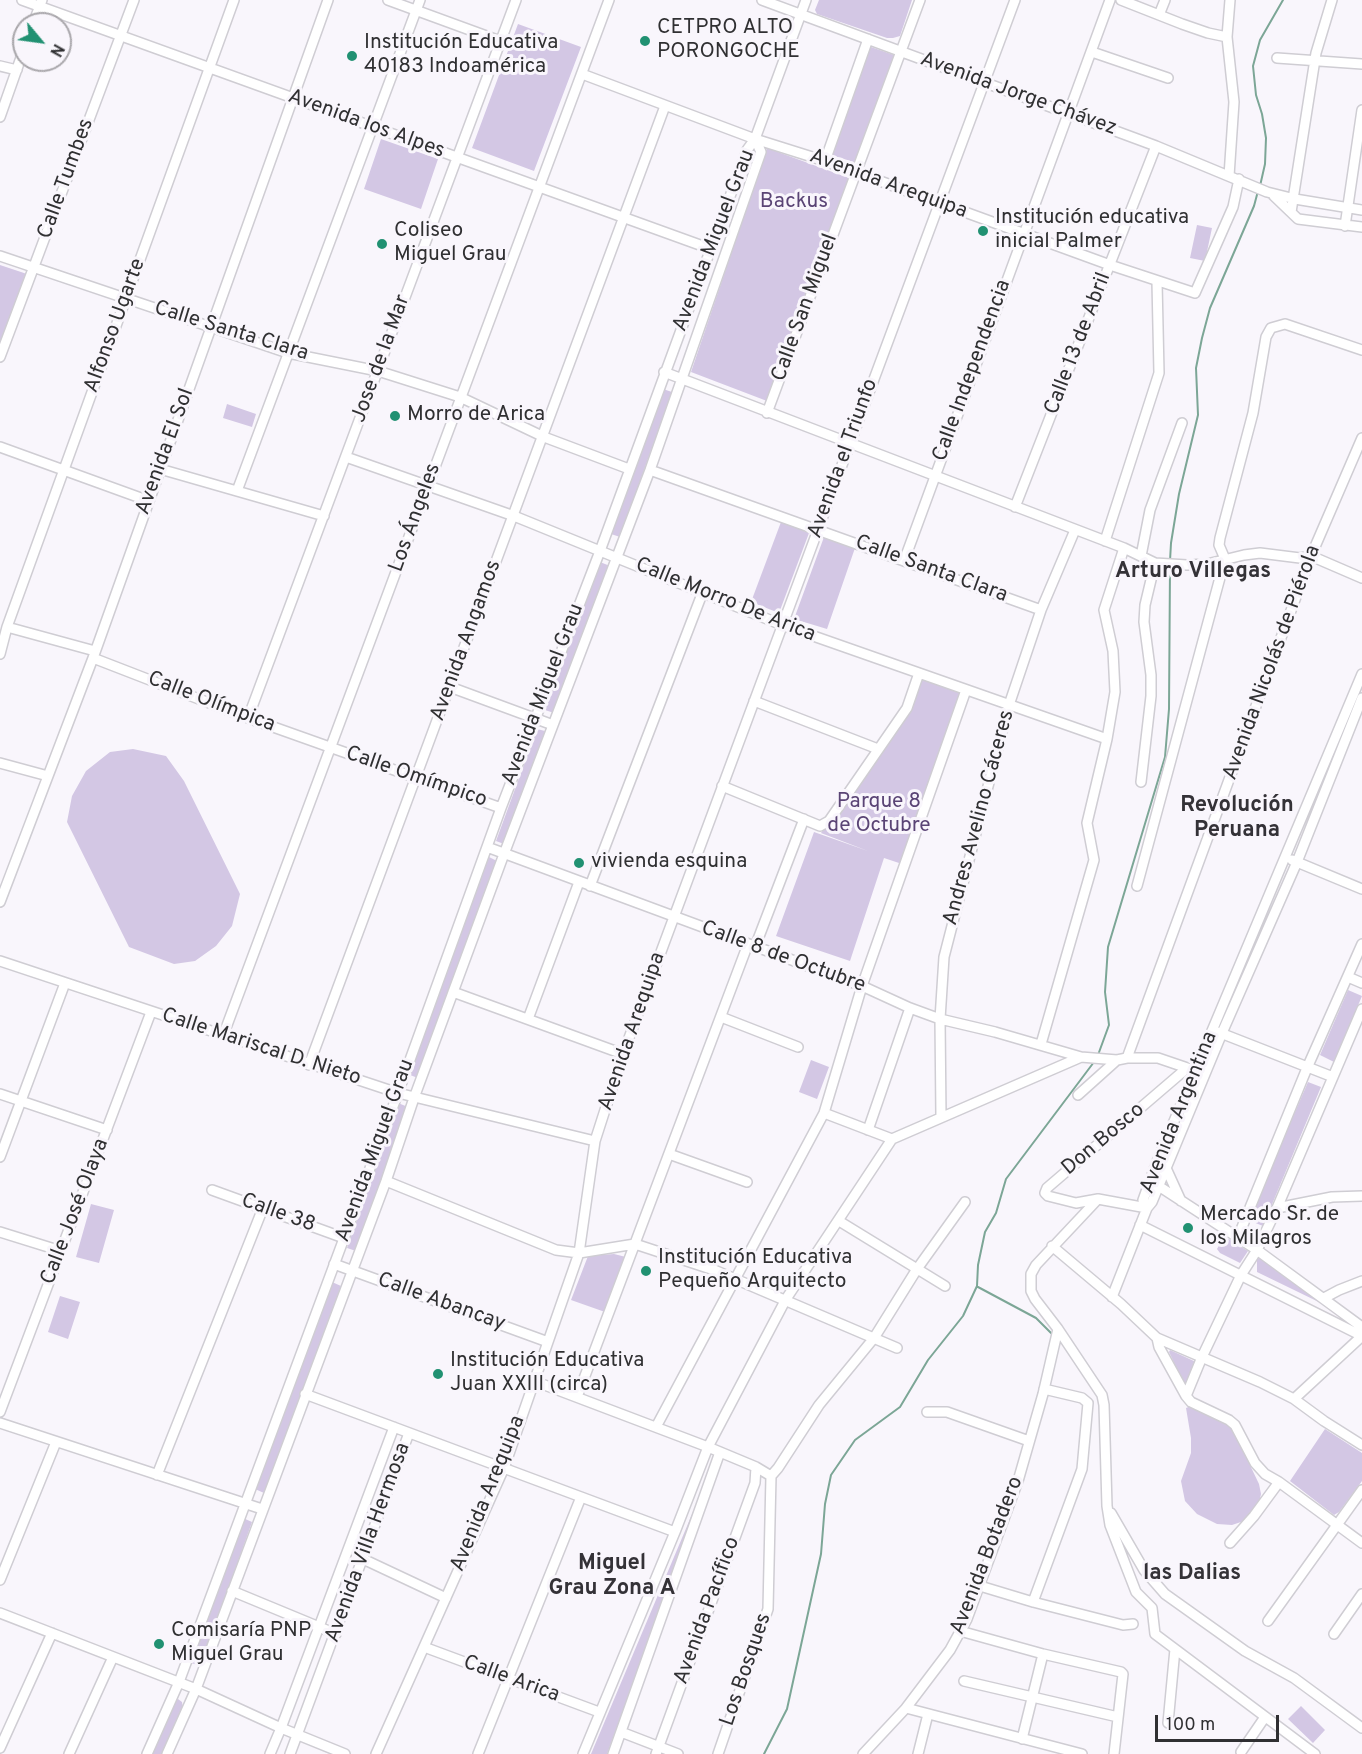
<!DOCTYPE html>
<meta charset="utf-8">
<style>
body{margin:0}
#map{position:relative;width:1362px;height:1754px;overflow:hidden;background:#f9f6fc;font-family:Overpass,sans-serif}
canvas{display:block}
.north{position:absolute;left:12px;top:12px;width:60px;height:60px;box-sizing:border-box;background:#f9f6fc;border:2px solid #a9a7ab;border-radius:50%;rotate:119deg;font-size:16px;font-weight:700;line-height:24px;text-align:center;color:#303032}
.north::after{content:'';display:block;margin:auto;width:21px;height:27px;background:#219172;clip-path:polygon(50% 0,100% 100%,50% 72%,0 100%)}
.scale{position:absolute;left:1155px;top:1715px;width:124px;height:27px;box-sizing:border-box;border:3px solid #303032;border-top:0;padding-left:8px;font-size:18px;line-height:21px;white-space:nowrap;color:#303032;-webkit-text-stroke:4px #f9f6fc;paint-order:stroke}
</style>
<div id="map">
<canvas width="1362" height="1754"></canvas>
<div class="north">N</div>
<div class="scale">100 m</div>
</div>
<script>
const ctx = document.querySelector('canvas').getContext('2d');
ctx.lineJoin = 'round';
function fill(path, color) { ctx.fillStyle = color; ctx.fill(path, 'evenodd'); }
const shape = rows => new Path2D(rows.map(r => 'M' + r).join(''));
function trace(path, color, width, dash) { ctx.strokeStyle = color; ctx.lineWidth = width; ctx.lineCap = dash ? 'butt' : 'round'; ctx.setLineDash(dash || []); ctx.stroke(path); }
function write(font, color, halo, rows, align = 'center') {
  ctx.font = font + ' Overpass,sans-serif'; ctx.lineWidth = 6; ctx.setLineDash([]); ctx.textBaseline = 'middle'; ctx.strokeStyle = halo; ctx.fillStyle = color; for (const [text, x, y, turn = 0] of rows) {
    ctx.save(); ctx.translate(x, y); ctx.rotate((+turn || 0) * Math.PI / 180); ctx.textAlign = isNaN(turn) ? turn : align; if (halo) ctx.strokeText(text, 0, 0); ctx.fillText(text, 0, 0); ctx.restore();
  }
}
const green = shape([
 [819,0,912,0,900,36,893,38,887,38,817,14,815,10],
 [518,24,581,47,534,171,472,148],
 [868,46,897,56,857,163,831,155],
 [381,139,438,159,421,209,364,189],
 [767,148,849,178,767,401,691,372],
 [1197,225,1212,228,1205,261,1190,258],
 [0,265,27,274,0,343],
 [663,389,672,392,620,537,611,534],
 [227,404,256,414,252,427,223,418],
 [781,522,809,533,779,613,751,602],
 [824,537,855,548,827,629,794,619],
 [600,562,610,566,554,713,545,710],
 [923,678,960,691,962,694,902,864,884,858,850,961,776,936,814,832,868,851,821,833,907,710],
 [537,729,545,731,504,844,496,841],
 [133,749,166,756,184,781,240,894,232,926,216,946,195,961,174,964,129,947,67,822,72,796,86,771,110,752],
 [489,857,497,861,418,1078,410,1075],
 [1348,990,1362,996,1334,1062,1320,1055],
 [811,1060,829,1067,817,1099,799,1092],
 [1308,1082,1321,1087,1263,1226,1248,1220],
 [398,1103,408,1107,356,1251,347,1248],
 [91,1204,114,1210,99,1263,76,1257],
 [1224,1236,1248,1251,1240,1263,1220,1253,1217,1249],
 [614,1254,626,1257,605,1312,571,1300,588,1256],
 [1263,1256,1362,1323,1257,1272,1257,1259],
 [332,1282,341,1286,264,1493,255,1489],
 [60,1296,80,1302,68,1339,48,1332],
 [1170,1350,1196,1362,1185,1386,1169,1352],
 [1193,1405,1220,1418,1230,1426,1238,1440,1259,1484,1261,1494,1259,1503,1252,1514,1244,1521,1232,1525,1217,1524,1197,1514,1185,1501,1181,1481,1191,1453,1191,1438,1186,1408],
 [1325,1429,1362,1453,1362,1481,1339,1512,1334,1515,1290,1481],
 [714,1462,607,1754,591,1754],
 [243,1518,252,1522,201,1666,191,1663],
 [178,1699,182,1702,183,1709,163,1754,150,1754,173,1702],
 [1301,1706,1325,1730,1313,1743,1288,1719]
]);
const stream = shape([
 [1260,186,1265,164,1266,138,1262,114,1256,95,1253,66,1260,40,1283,0],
 [1170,561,1171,543,1179,494,1198,415,1196,368,1202,338,1210,308,1254,206,1258,191],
 [1098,1055,1109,1025,1105,992,1108,947,1165,757,1169,709,1170,567],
 [978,1287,1036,1318,1051,1333],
 [764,1754,787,1709,821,1554,825,1504,831,1475,855,1440,900,1407,928,1360,963,1316,977,1286,978,1265,985,1232,996,1213,1006,1179,1094,1062]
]);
const minor = shape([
 [22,0,711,249],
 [388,0,500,41],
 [762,0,1156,146,1267,192,1295,199,1362,210],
 [1121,0,1182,24,1208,33,1227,37],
 [1159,15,1165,0],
 [33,24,42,0],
 [1092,52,1168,78],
 [1277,58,1362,64],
 [0,66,17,70],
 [582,74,755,139,825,161,1110,265,1195,293,1233,207,1239,179],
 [0,117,24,49],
 [825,161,868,39],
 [1229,176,1234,102,1227,37,1230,0],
 [1274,196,1298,219,1362,227],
 [1291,212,1316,53,1332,0],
 [1345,226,1362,110],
 [0,256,288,353,378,371,460,397,544,437,629,469],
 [0,357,134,0],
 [664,372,1124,548,1155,563,1187,565,1207,564,1244,555,1260,553,1300,558,1311,556,1362,578],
 [767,413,920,0],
 [0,447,149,501],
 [346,457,514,516,782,625,1107,739],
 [160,469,324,516],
 [650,470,1041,610],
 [237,491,420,0],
 [1015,507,1156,146],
 [1105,541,1159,373,1157,282],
 [1141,556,1150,510,1182,423],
 [904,561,1110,0],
 [7,627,95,651],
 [0,654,7,627,234,0],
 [93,658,248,718,501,808],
 [450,687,553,725],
 [754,701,878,749],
 [248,718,516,0],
 [0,763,48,776],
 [1141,782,1151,696,1151,675,1144,622,1145,605,1155,563],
 [722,786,820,826,829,821,907,708,919,673],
 [487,847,862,986,910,1008,940,1019,995,1032,1081,1057,1117,1060,1127,1058,1158,1058,1205,1074],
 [1292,860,1362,889],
 [590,886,702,594],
 [1137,886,1225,559,1219,545,1220,538,1253,413,1266,337,1271,328,1285,324,1362,350],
 [0,902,93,658,328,0],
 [755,947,804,819],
 [0,961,398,1093,595,1141],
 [1348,977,1362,983],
 [453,992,623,1054],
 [721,1017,798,1047],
 [528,1019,579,882],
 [1218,1032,1333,1077],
 [223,1036,609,0],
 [1041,1044,1094,860,1087,823,1107,739,1115,692,1113,651,1104,610,1124,548],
 [1127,1058,1311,556,1362,438],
 [309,1065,665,106],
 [0,1094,107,1130],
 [1078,1095,1117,1060],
 [824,1113,892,1139],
 [941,1117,940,1019,944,957,1009,705,1041,610,1075,530],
 [868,1130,910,1008],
 [669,1154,747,1182],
 [0,1157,65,983],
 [1162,1167,1166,1168,1181,1201],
 [386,1181,556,1250,579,1253,635,1244,714,1270,897,1348],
 [1154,1183,1257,1250,1362,1327],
 [212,1190,344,1238],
 [1098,1199,1076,1203,1048,1196,1045,1193,1047,1188,1187,1068],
 [1147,1208,1098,1199,1036,1265,1031,1274,1031,1291,1035,1299,1058,1329,1102,1395,1104,1405,1107,1506,1110,1525,1136,1592,1152,1608,1155,1634,1315,1754],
 [1147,1208,1143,1200,1156,1164,1362,674],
 [1277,1208,1332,1197,1362,1196],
 [839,1221,945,1286],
 [1140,1225,1362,1336,1294,1399],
 [0,1232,61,1251],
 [1238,1237,1307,1068,1362,944],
 [1052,1246,1121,1304,1157,1338,1159,1347,1186,1396,1191,1402,1229,1420,1235,1425,1255,1463,1265,1474,1279,1482,1362,1543],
 [334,1264,548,1342],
 [1112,1297,1147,1208,1152,1202,1222,1033,1297,862,1362,698],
 [1324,1298,1339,1290,1362,1281],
 [1157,1338,1260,1382,1294,1399,1324,1421,1362,1445],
 [534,1381,708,1447,756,1467,771,1476],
 [305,1394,675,1532],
 [1186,1396,1202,1357,1241,1275,1257,1250,1277,1208,1362,1009],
 [577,1397,748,944],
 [0,1412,151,1012],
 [927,1412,947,1412,1029,1441],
 [0,1423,262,1509],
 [656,1427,824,1113,862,986,966,690],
 [157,1475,263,1208],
 [771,1476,778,1468,819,1405,874,1338,917,1269,965,1202],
 [1111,1513,1144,1570,1165,1594,1245,1651,1294,1678,1362,1728],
 [1230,1543,1254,1516,1279,1482],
 [363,1559,446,1598],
 [0,1580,56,1442],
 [980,1586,1033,1602,1123,1625,1133,1624],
 [232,1591,336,1634],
 [1033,1602,1082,1469,1088,1403,1082,1398,1044,1389],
 [0,1613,196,1689,281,1728,345,1754],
 [1268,1621,1362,1490],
 [960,1631,1043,1654,1121,1672,1123,1674,1114,1754],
 [1334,1634,1362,1594],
 [424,1647,599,1712],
 [964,1681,1118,1717],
 [906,1708,1082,1754],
 [1168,1723,1175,1649],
 [621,1732,678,1754],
 [1022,1739,1043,1654],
 [0,1748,52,1633],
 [1241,1752,1265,1717],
 [69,1754,113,1657],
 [147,1754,179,1682,398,1093,501,808,600,551,747,150,755,139,806,0],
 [167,1754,196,1689,386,1181,414,1098,504,854,650,470,761,152,755,139],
 [270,1754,281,1728,394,1427],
 [290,1754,409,1433],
 [376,1754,504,1468,579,1253,595,1141,623,1054,1015,0],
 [478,1754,581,1497],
 [583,1754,675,1532,708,1447,786,1299,892,1139,1081,1057],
 [613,1754,720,1452],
 [656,1754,755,1483,756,1467],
 [718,1754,768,1609,771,1476],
 [863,1754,906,1708,950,1650,967,1619,1018,1481,1043,1394,1058,1329],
 [918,1754,928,1714]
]);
const markers = [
 [645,41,6,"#219172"],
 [352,56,6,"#219172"],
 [983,231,6,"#219172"],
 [382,244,6,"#219172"],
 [395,416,6,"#219172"],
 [579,863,6,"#219172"],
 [1188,1228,6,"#219172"],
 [646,1271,6,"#219172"],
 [438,1374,6,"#219172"],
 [159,1644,6,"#219172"]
];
const poiNames = [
 ["CETPRO ALTO",657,29],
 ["PORONGOCHE",657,53],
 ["Institución Educativa",364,44],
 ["40183 Indoamérica",364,68],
 ["Institución educativa",995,219],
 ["inicial Palmer",995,243],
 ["Coliseo",394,232],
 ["Miguel Grau",394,256],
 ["Morro de Arica",407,416],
 ["vivienda esquina",591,863],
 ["Mercado Sr. de",1200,1216],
 ["los Milagros",1200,1240],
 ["Institución Educativa",658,1259],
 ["Pequeño Arquitecto",658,1283],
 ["Institución Educativa",450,1362],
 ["Juan XXIII (circa)",450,1386],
 ["Comisaría PNP",171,1632],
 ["Miguel Grau",171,1656]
];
const streetNames = [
 ["Avenida Jorge Chávez",1018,95,20],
 ["Avenida los Alpes",366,125,20],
 ["Calle Tumbes",67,179,-70],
 ["Avenida Arequipa",888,185,20],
 ["Avenida Miguel Grau",715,241,-69],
 ["Calle San Miguel",806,308,-70],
 ["Alfonso Ugarte",116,326,-70],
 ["Calle Santa Clara",231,332,17],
 ["Calle 13 de Abril",1079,344,-69],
 ["Jose de la Mar",382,359,-70],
 ["Calle Independencia",973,371,-70],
 ["Avenida El Sol",166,452,-70],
 ["Avenida el Triunfo",844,459,-70],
 ["Los Ángeles",416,518,-70],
 ["Calle Santa Clara",931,570,20],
 ["Calle Morro De Arica",725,601,22],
 ["Avenida Angamos",467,641,-70],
 ["Avenida Nicolás de Piérola",1273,663,-70],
 ["Avenida Miguel Grau",544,695,-69],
 ["Calle Olímpica",211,703,21],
 ["Calle Omímpico",416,778,19],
 ["Andres Avelino Cáceres",980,818,-75],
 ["Calle 8 de Octubre",783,958,20],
 ["Avenida Arequipa",633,1032,-71],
 ["Calle Mariscal D. Nieto",261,1048,18],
 ["Avenida Argentina",1180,1113,-68],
 ["Don Bosco",1104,1140,-40],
 ["Avenida Miguel Grau",376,1151,-70],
 ["Calle José Olaya",76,1212,-69],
 ["Calle 38",278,1214,20],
 ["Calle Abancay",441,1303,20],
 ["Avenida Arequipa",489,1494,-68],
 ["Avenida Villa Hermosa",369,1543,-70],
 ["Avenida Botadero",988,1556,-69],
 ["Avenida Pacífico",708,1611,-70],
 ["Los Bosques",747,1670,-71],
 ["Calle Arica",511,1680,20]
];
const parkNames = [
 ["Backus",794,203],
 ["Parque 8",879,803],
 ["de Octubre",879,827]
];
const neighbourhoodNames = [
 ["Arturo Villegas",1193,573],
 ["Revolución",1237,807],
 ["Peruana",1237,832],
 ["Miguel",612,1565],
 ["Grau Zona A",612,1590],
 ["las Dalias",1192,1575]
];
fill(green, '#d3c7e4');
trace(stream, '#7ca696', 2);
trace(minor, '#cfcdd3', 12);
trace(minor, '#fff', 9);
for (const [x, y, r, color] of markers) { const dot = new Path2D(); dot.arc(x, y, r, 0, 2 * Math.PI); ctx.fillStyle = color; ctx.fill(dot); trace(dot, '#f9f6fc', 2); }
write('21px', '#303032', '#f9f6fc', poiNames, 'left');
write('21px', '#303032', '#f9f6fc', streetNames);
write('21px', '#5a4475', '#f9f6fc', parkNames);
write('bold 22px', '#343237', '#f9f6fc', neighbourhoodNames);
</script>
